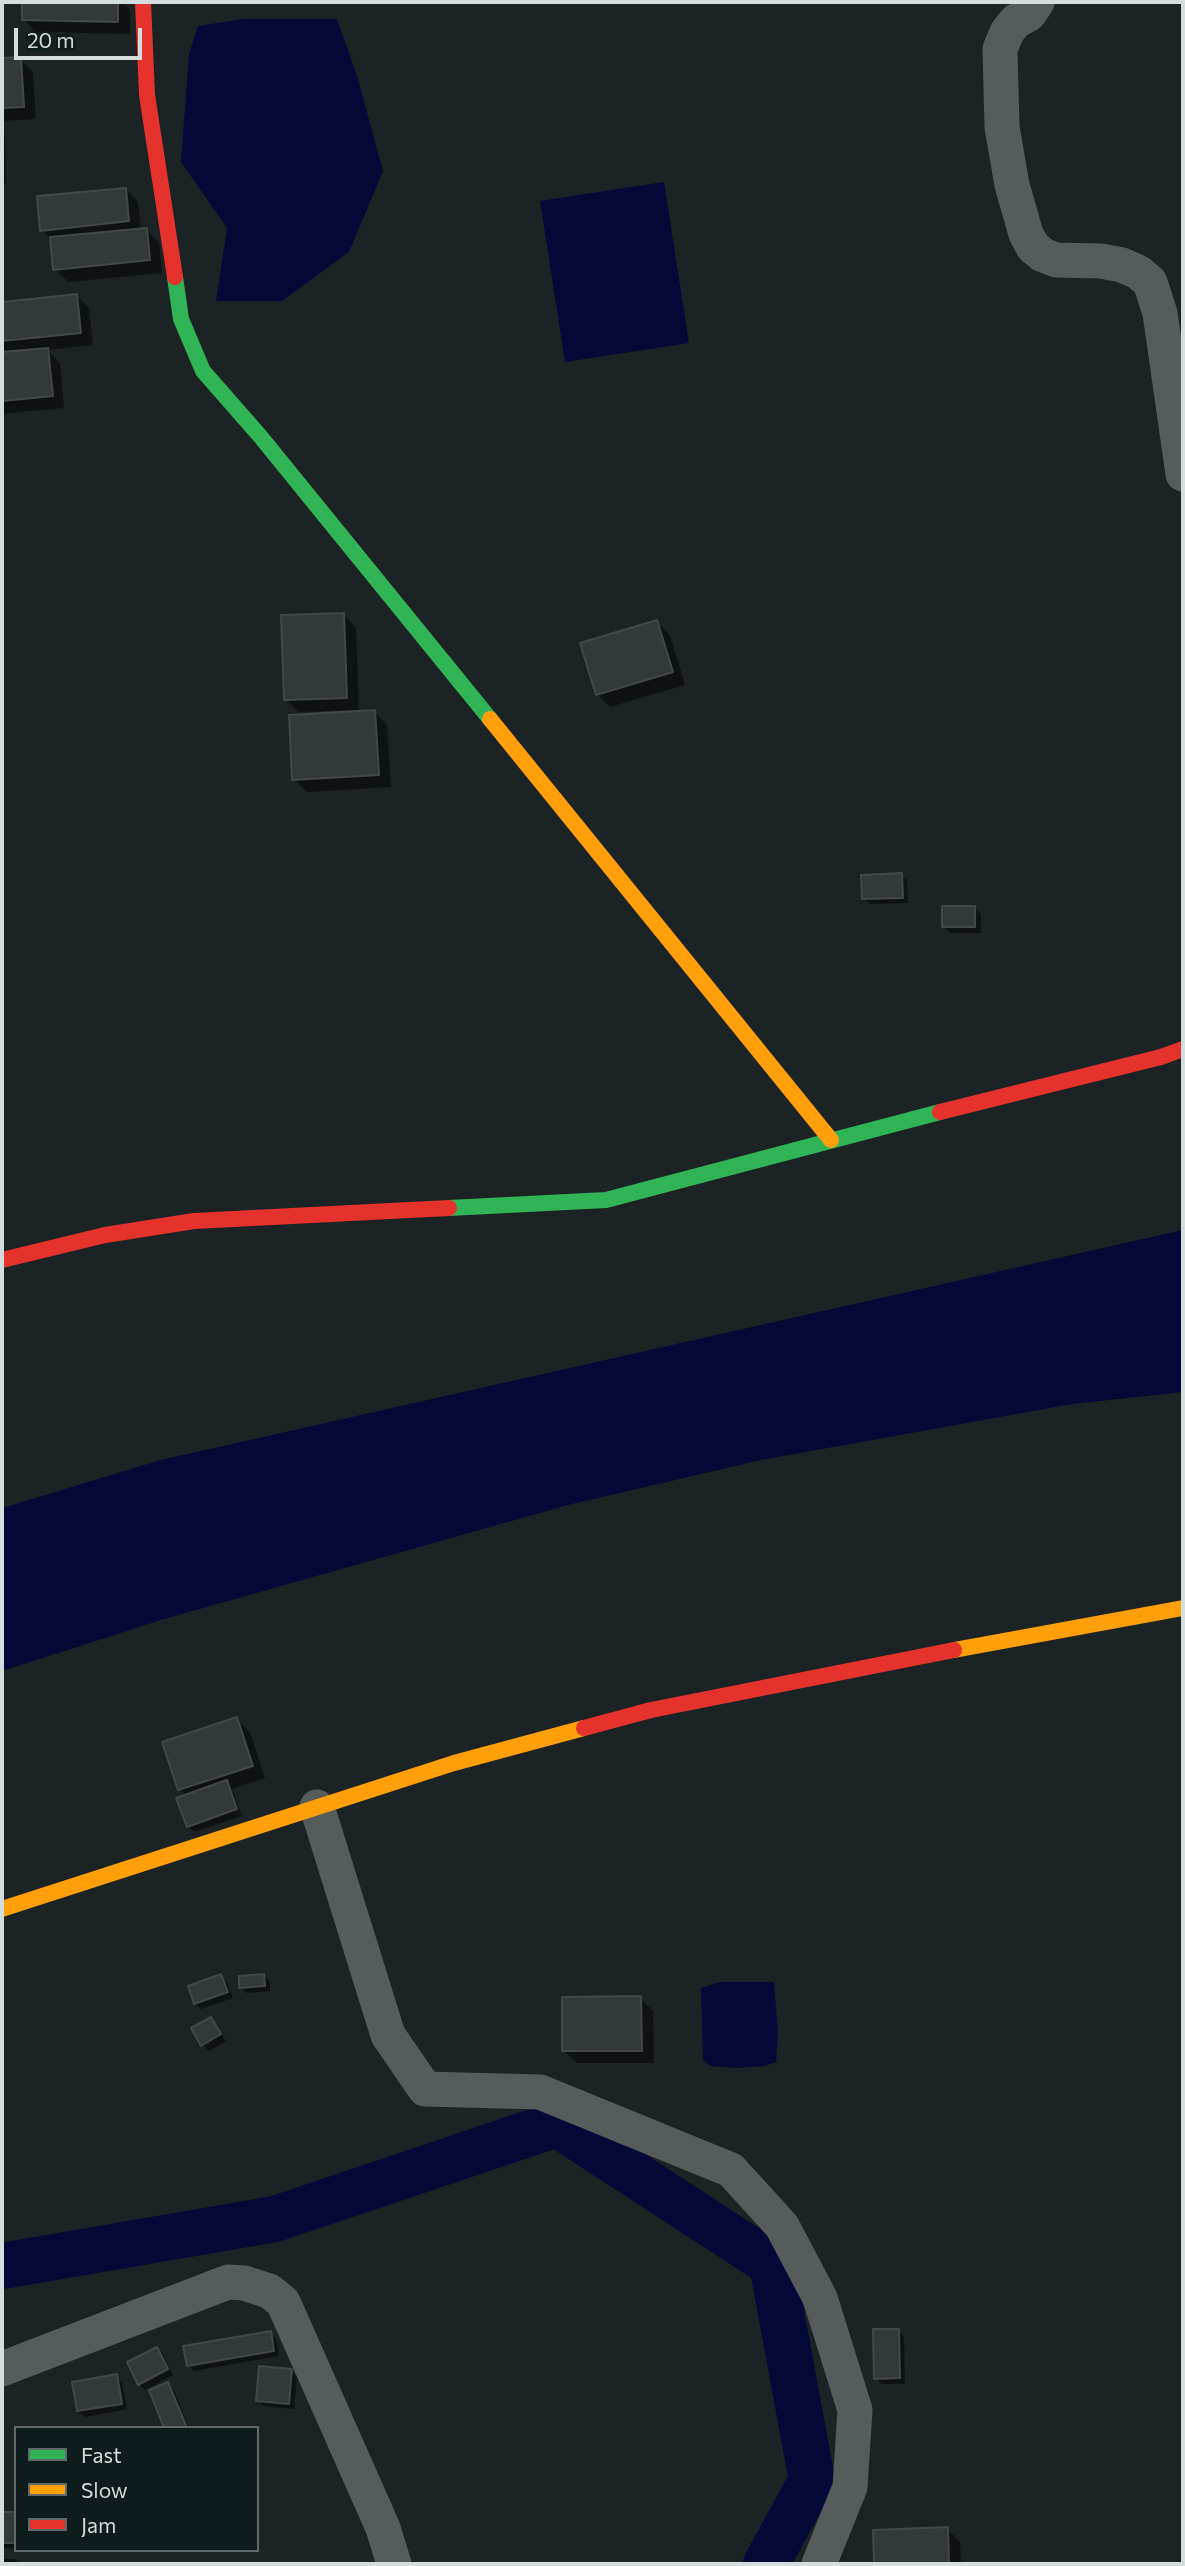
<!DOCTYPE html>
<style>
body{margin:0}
#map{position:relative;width:1185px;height:2566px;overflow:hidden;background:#1c2324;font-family:Commissioner,sans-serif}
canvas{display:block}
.frame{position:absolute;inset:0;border:4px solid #d4ddde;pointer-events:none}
.legend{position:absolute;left:14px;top:2426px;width:245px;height:126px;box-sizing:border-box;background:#0e1c1e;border:2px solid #5d696b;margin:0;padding:9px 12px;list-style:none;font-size:21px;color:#d4ddde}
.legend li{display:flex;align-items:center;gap:14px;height:35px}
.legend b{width:35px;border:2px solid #5d696b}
.scale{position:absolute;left:14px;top:28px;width:128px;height:32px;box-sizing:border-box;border:4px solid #d4ddde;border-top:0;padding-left:9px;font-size:21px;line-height:24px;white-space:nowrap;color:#d4ddde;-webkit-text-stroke:5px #0e1c1e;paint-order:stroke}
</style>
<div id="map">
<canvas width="1185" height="2566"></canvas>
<div class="frame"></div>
<ul class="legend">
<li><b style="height:9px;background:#30b455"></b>Fast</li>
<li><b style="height:9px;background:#ff9f0a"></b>Slow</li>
<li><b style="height:9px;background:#e5322d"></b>Jam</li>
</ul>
<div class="scale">20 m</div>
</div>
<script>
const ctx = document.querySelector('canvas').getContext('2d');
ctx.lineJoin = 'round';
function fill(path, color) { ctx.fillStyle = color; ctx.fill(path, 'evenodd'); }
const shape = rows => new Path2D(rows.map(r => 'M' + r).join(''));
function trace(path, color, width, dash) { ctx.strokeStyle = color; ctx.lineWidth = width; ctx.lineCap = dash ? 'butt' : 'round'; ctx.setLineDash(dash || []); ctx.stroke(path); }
const water = shape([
 [244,19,337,19,357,76,383,171,349,252,282,301,216,301,227,228,181,162,189,54,198,26],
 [664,182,689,343,565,362,540,201],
 [1183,1230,1183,1392,1072,1404,761,1460,568,1505,164,1619,2,1671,2,1508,161,1460],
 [720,1982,774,1982,778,2035,776,2062,764,2066,736,2068,711,2066,703,2060,701,1988]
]);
const shadow = shape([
 [24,2,124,2,130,10,130,34,36,32,23,19],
 [20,59,33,72,36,119,2,121,2,60],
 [2,131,5,135,6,184,2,184],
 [126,189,138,202,141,230,146,230,159,242,162,273,68,282,55,269,52,240,42,230],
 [2,230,3,265,2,265],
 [76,295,89,308,93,345,47,350,60,363,64,408,2,414,2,303],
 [343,614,356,627,359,713,375,712,387,725,391,787,307,792,294,779,358,713,358,710,298,712,286,699],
 [657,622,670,635,685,685,610,707,597,694],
 [901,875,907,881,908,903,870,904,864,898],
 [975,908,981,914,981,933,950,933,944,927],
 [237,1719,250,1732,265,1778,232,1789,242,1816,194,1832,188,1826,187,1796,180,1789],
 [264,1975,270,1981,270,1991,247,1993,241,1987],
 [221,1976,227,1982,233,1998,201,2009,195,2003],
 [640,1998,653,2011,654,2063,577,2063,564,2051],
 [211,2020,226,2041,209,2051,203,2045],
 [898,2330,904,2337,905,2384,882,2384,876,2378],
 [270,2333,276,2339,279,2356,194,2371,188,2365],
 [157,2349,163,2355,173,2375,145,2390,139,2384],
 [291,2371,297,2377,294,2409,264,2406,257,2400],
 [116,2376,122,2382,127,2409,85,2417,78,2411],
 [168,2384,174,2390,189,2428,166,2428],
 [2,2514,16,2514,16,2548,2,2548],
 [947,2529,960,2542,961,2564,876,2564,875,2532],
 [2,2559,15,2559,20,2564,2,2564]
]);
const canal = shape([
 [2,2266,275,2219,557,2124,772,2264,812,2480,766,2564]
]);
const building = shape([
 [22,2,118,2,118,22,22,20,22,2],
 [21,57,24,107,2,108,2,58,21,57],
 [126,188,129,221,40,231,37,196,126,188],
 [147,228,150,260,53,270,50,237,147,228],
 [77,294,81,333,2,341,2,302,77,294],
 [48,348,53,396,2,401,2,352,48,348],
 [344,613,347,698,284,700,281,615,344,613],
 [657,620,673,672,596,695,580,643,657,620],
 [375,710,379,775,292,780,289,715,375,710],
 [902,873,903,898,862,899,861,875,902,873],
 [942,906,975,906,975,927,942,927,942,906],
 [237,1717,253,1766,178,1790,162,1742,237,1717],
 [227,1780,237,1809,187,1827,176,1798,227,1780],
 [221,1974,228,1992,194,2004,188,1986,221,1974],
 [264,1974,265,1986,239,1988,239,1976,264,1974],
 [641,1996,642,2051,562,2051,562,1997,641,1996],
 [211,2017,221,2034,201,2046,191,2028,211,2017],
 [873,2329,899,2329,900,2378,874,2379,873,2329],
 [271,2331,274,2351,187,2366,183,2346,271,2331],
 [157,2347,168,2369,138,2385,127,2362,157,2347],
 [259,2366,292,2369,289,2404,256,2401,259,2366],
 [117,2374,122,2404,77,2411,72,2382,117,2374],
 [168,2382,187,2428,164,2428,149,2390,168,2382],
 [2,2512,16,2512,16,2543,2,2543,2,2512],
 [948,2527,949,2564,874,2564,873,2530,948,2527]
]);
const street = shape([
 [1037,2,1029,14,1016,21,1007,32,1000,49,1002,127,1012,185,1026,234,1033,247,1043,255,1056,260,1101,261,1122,265,1138,272,1150,282,1160,313,1183,474],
 [317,1807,388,2035,425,2089,540,2092,731,2170,782,2226,820,2298,855,2410,850,2487,819,2564],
 [2,2369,228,2282,244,2283,269,2291,283,2302,383,2528,394,2564]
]);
const fast = shape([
 [175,277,181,319,203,371,260,436,490,719],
 [449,1208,606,1200,940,1112]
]);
const slow = shape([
 [490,719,831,1140],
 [954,1650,1183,1608],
 [2,1909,454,1763,584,1728]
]);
const jam = shape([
 [143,2,147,95,175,277],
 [940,1112,1161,1057,1183,1049],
 [2,1260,105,1235,194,1221,449,1208],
 [584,1728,651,1710,954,1650]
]);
fill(water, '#050938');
fill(shadow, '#0007');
trace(canal, '#050938', 46);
fill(building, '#323939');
trace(building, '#424848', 2);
trace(street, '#565b5c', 35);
trace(fast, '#30b455', 16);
trace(slow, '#ff9f0a', 16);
trace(jam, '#e5322d', 16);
</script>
